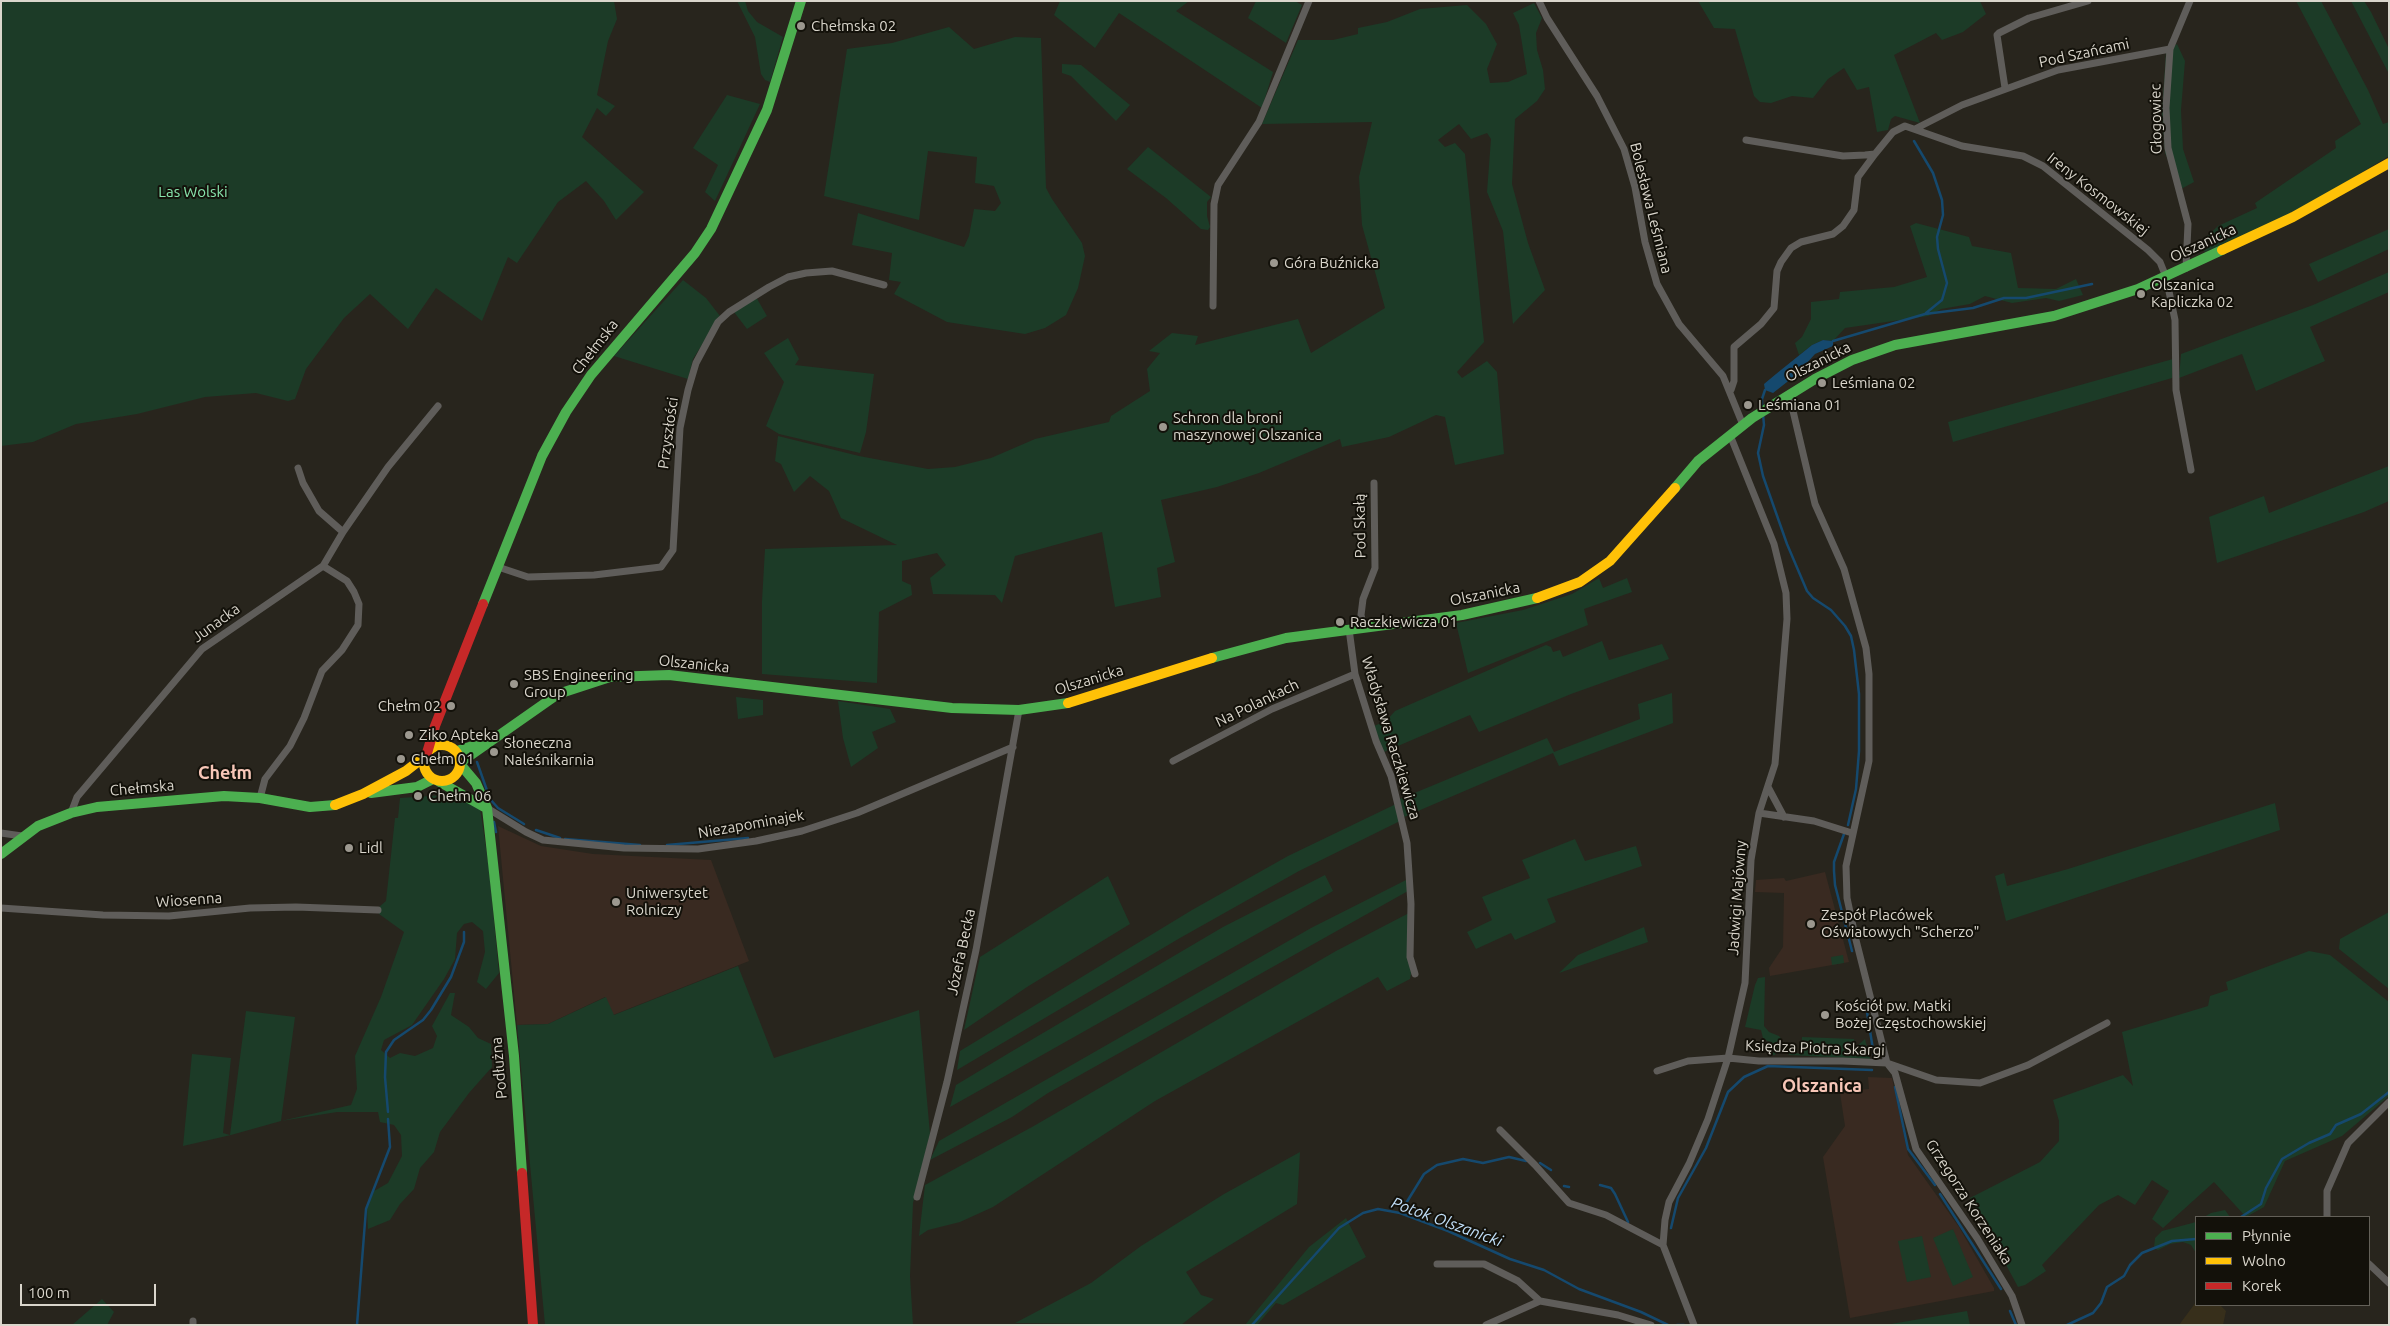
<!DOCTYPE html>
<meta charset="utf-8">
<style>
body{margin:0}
#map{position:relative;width:2390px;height:1326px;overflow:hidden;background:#28251d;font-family:Ubuntu,sans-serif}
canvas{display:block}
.frame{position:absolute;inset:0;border:2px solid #dad6cc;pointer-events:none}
.legend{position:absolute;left:2195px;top:1216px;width:175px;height:90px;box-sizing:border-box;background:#13110a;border:1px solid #636058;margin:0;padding:6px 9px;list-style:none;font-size:15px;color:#dad6cc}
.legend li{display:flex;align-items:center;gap:10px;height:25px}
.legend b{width:25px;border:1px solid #636058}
.scale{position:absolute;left:20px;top:1284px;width:136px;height:22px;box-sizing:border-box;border:2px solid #dad6cc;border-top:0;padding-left:6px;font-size:15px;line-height:18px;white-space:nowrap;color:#dad6cc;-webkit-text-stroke:4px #13110a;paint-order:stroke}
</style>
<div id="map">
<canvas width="2390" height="1326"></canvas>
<div class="frame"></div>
<ul class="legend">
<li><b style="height:6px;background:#4caf50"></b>Płynnie</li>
<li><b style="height:6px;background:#ffc107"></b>Wolno</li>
<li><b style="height:6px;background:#c62828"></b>Korek</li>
</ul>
<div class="scale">100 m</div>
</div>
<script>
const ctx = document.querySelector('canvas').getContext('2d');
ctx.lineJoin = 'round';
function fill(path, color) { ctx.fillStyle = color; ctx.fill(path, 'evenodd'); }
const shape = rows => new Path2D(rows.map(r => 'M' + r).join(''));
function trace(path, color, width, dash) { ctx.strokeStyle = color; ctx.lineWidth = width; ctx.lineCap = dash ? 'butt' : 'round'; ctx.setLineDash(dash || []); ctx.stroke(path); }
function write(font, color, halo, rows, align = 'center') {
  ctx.font = font + ' Ubuntu,sans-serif'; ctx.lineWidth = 4; ctx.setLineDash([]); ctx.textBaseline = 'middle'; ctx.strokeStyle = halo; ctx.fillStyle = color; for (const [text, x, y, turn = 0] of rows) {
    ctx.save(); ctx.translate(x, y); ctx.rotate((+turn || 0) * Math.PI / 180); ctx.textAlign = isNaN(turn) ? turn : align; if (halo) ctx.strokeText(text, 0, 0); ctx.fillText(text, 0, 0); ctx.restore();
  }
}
const built = shape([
 [2196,1302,2196,1305,2220,1305,2226,1311,2223,1325,2179,1325]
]);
const education = shape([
 [498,826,541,846,593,854,711,860,749,961,613,1015,605,997,548,1024,517,1025],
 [1825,872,1849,962,1770,976,1769,968,1783,947,1784,893,1755,892,1756,880,1784,878,1786,881],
 [1868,1077,1892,1078,1908,1155,1959,1227,1994,1288,1994,1291,1850,1318,1823,1157,1845,1126,1838,1080,1846,1080,1848,1091,1869,1089]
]);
const green = shape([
 [1,1,614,1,617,19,608,41,597,95,615,106,606,116,597,108,582,137,644,192,616,220,604,201,586,181,558,202,517,263,508,257,482,321,436,288,408,329,370,294,344,318,306,369,295,399,288,401,256,393,205,397,137,414,76,424,33,442,1,446],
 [737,1,745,1,748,11,757,22,783,37,770,82,765,80,761,74,755,37],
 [1060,1,1189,1,1176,11,1273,72,1262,108,1119,13,1095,48,1054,15],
 [1256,1,1295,1,1302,5,1286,43,1248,18],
 [1698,1,1980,1,1986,14,1963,32,1942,40,1936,33,1894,55,1920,123,1895,116,1891,119,1888,130,1877,132,1869,87,1857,90,1844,68,1828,79,1813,98,1792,96,1771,103,1760,102,1754,96,1735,29,1714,28],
 [2296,1,2321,1,2368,90,2383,124,2389,122,2389,156,2326,194,2266,226,2205,252,2199,244,2218,226,2257,208,2255,203,2336,148,2335,141,2361,124],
 [2351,1,2364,1,2371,12,2389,49,2389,74],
 [1534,3,1542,18,1536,33,1537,50,1543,70,1545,89,1537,101,1515,119,1512,184,1528,243,1545,290,1513,324,1503,231,1487,192,1491,139,1487,133,1471,139,1459,124,1438,140,1445,147,1455,143,1465,154,1484,342,1457,372,1462,378,1487,361,1497,372,1504,454,1455,465,1445,417,1436,415,1389,437,1342,447,1340,439,1259,473,1217,487,1161,500,1175,562,1157,568,1161,597,1115,607,1102,532,1015,556,1002,603,995,595,933,594,930,578,946,565,937,553,902,561,902,581,911,585,912,595,879,612,877,683,762,674,762,601,765,549,897,545,841,518,829,491,810,476,794,492,781,464,775,461,778,436,859,456,928,469,955,467,991,458,1035,439,1109,422,1111,416,1150,391,1147,369,1160,353,1149,351,1172,333,1198,336,1195,345,1298,319,1311,353,1385,308,1362,225,1359,177,1372,122,1262,124,1298,40,1333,40,1358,34,1358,28,1387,22,1420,9,1467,5,1486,24,1497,44,1487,69,1490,83,1508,82,1527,74,1519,25,1513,13],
 [949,27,974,49,1015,37,1041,38,1046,188,1052,199,1082,243,1085,256,1078,288,1066,315,1045,328,1025,334,947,322,894,294,901,282,889,280,892,253,852,245,858,213,964,247,969,236,974,209,995,211,1001,203,994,186,975,183,977,157,928,151,919,220,824,196,847,49,892,43],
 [2177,44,2185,61,2181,110,2183,149,2194,182,2181,189,2165,153,2162,113,2166,52],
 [1062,64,1081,65,1130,105,1116,121,1071,76,1062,73],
 [727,95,760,104,715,201,705,192,718,165,693,148],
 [1148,147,1211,197,1207,202,1207,216,1210,227,1208,230,1201,229,1166,198,1127,169],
 [1916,223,1969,237,1972,246,2011,253,2018,288,2056,289,2076,279,2083,295,2059,301,2046,298,2012,303,1985,296,1970,304,1941,309,1928,316,1845,328,1833,341,1823,340,1812,345,1799,355,1795,343,1802,337,1811,319,1811,302,1839,299,1840,292,1894,287,1927,277,1910,226],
 [2389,229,2389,249,2318,282,2309,264],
 [2389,272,2389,292,2310,327,2325,361,2256,391,2242,354,2179,378,2181,354,2313,305],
 [683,280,706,298,720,316,693,359,688,379,614,356],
 [756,297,767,316,747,329,734,312],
 [788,338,799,359,795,365,874,374,866,432,860,453,779,434,766,426,784,382,764,353],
 [2173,359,2172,378,1953,442,1948,422],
 [2389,466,2389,501,2364,512,2217,563,2209,517,2264,496,2269,513],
 [1599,578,1603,588,1627,578,1632,592,1584,609,1588,625,1468,673,1456,623,1523,610,1572,594],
 [1602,641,1609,660,1662,644,1669,659,1571,694,1479,732,1470,715,1384,752,1374,726,1386,721,1395,711,1546,645,1551,647,1553,652,1560,650,1563,657],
 [1672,693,1673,723,1559,766,1553,753,1404,817,1400,799,1547,738,1554,752,1640,719,1638,704],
 [736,697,763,700,763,715,738,719],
 [838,701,890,709,896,722,872,732,878,748,851,767,843,738],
 [445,795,459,798,480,808,489,868,499,973,486,989,477,982,485,952,483,931,472,922,464,924,457,933,455,959,444,979,412,1025,384,1040,381,1050,390,1058,400,1053,415,1056,433,1048,437,1036,432,1026,450,993,455,993,451,1015,469,1027,478,1038,491,1044,492,1067,469,1093,440,1132,434,1152,420,1168,414,1189,400,1204,390,1220,368,1229,367,1209,374,1191,388,1183,402,1156,401,1135,394,1125,380,1122,378,1112,337,1112,281,1121,231,1135,183,1146,192,1054,231,1058,223,1133,230,1135,246,1011,295,1017,281,1121,351,1105,357,1089,355,1056,381,997,404,932,379,914,379,907,386,901,395,818,398,818,400,798],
 [2275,803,2280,830,2006,921,1995,876,2004,873,2007,886,2068,869],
 [1396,804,1400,821,1299,871,1180,938,957,1070,960,1051,1192,910,1288,856],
 [1575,839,1585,861,1636,846,1642,866,1547,899,1556,922,1515,940,1511,933,1476,949,1467,932,1492,920,1482,897,1530,878,1522,860],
 [1325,875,1333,891,950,1107,956,1085,1009,1053,1223,927],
 [1108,876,1130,924,1027,987,964,1030,980,957],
 [1408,879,1408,891,1048,1093,1012,1117,930,1160,939,1141,1311,928],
 [2389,912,2389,989,2339,949,2340,939],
 [1409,913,1411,974,1410,979,1387,991,1378,977,1155,1101,993,1207,960,1222,928,1230,919,1236,925,1185,1032,1127,1336,951],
 [1644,927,1648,942,1559,973,1578,955],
 [2309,951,2330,955,2389,1002,2389,1096,2342,1136,2285,1161,2264,1207,2246,1217,2214,1182,2163,1228,2152,1219,2169,1191,2152,1180,2135,1205,2118,1195,2099,1205,2042,1265,2046,1271,2025,1285,2018,1287,1970,1198,2040,1162,2059,1141,2059,1121,2053,1100,2123,1075,2133,1086,2122,1032,2208,1006,2210,996,2228,990,2226,982],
 [1843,955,1844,963,1832,965,1831,957],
 [738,966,774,1058,919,1010,930,1134,913,1203,910,1276,913,1325,545,1325,517,1025,548,1024,606,997,614,1015],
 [1765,977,1764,1026,1769,1032,1779,1036,1782,1040,1775,1055,1768,1055,1774,1050,1773,1045,1763,1038,1761,1030,1745,1027,1755,985,1758,978],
 [1802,1037,1854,1039,1856,1047,1865,1039,1870,1059,1789,1055,1787,1051,1801,1054],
 [1300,1152,1297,1204,1186,1272,1201,1295,1214,1299,1181,1325,1015,1323,1091,1283,1141,1246,1224,1194],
 [2225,1210,2230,1217,2204,1217,2211,1213],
 [1346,1218,1366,1257,1283,1305,1276,1303,1257,1325,1245,1325,1309,1247],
 [2196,1222,2196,1253,2191,1245,2183,1242,2170,1244,2158,1250,2154,1248,2155,1238,2162,1231],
 [1953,1229,1973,1277,1953,1286,1933,1238],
 [1922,1236,1931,1277,1907,1282,1898,1241],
 [102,1299,114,1312,107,1325,72,1325],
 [1967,1311,1970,1325,1885,1325]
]);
const water = shape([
 [1823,340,1833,341,1833,346,1815,354,1796,375,1773,393,1765,390,1764,384,1776,374,1812,345]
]);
const stream = shape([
 [1914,141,1933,173,1942,200,1943,215,1937,237,1938,249,1947,283,1942,300,1926,313],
 [1833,341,1925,314,1973,308,2004,298,2026,298,2092,284],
 [1762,408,1762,399,1765,390],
 [1763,414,1764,425,1758,453,1763,476,1787,544,1807,591,1813,598,1831,610,1845,626,1851,636,1854,650,1859,694,1859,751,1856,789,1848,825],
 [477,762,490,799,498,808,524,824],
 [494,822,496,832],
 [536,830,560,838],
 [1844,834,1834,862,1834,871,1835,885,1852,951],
 [565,839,640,845],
 [667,845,748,838],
 [1867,1012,1874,1056],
 [1895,1087,1908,1149,1935,1185],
 [388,1112,385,1077,386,1052,394,1040,423,1020,431,1010,451,977,464,942,464,932],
 [1540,1163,1551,1170],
 [1600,1185,1611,1188,1615,1194,1628,1222],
 [1564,1186,1569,1187],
 [1940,1194,2001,1289],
 [1400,1213,1424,1174,1437,1165,1463,1159,1483,1163,1509,1157,1526,1161],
 [2241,1217,2261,1204,2266,1188,2282,1159,2309,1143,2330,1134,2336,1125,2361,1114,2389,1092],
 [1671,1228,1678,1198,1706,1148,1728,1092,1744,1077,1768,1066,1872,1070],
 [2010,1311,2016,1325],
 [357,1325,366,1209,390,1147,388,1119],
 [1252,1325,1339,1228,1363,1213,1378,1209,1400,1213,1448,1231,1510,1259,1544,1270,1579,1289,1641,1312,1668,1325],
 [1677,1325,1684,1325],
 [2067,1325,2093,1313,2101,1303,2107,1287,2124,1276,2130,1265,2142,1253,2172,1241,2196,1239]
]);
const street = shape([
 [1539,1,1547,18,1597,96,1624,149,1635,187,1645,242,1657,284,1679,324,1723,376,1743,425],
 [2005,88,1997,35,1999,33,2029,18,2088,1],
 [1915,129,1962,105,2058,70,2170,49],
 [1746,140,1843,156,1865,155,1875,154,1893,132,1905,126,1962,146,2023,156,2043,166,2148,250,2160,262,2166,277,2175,320,2176,390,2191,470],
 [2186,268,2188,224,2168,148,2166,108,2170,49,2190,1],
 [1213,306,1214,204,1218,185,1259,122,1309,1],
 [1731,390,1734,381,1734,347,1761,324,1774,308,1777,271,1781,262,1791,248,1801,242,1833,234,1843,226,1854,210,1858,177,1875,154],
 [1789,394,1815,504,1844,569,1866,648,1869,674,1869,761,1846,866,1847,898,1856,940,1887,1063,1895,1073,1916,1149,1977,1238,2012,1296,2022,1325],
 [298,468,303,483,319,511,343,532],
 [498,567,528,577,594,575,661,567,673,550,680,428,688,390,696,363,718,322,729,312,769,287,788,277,806,273,832,271,884,285],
 [1364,627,1361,615,1363,599,1375,568,1374,483],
 [1349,629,1355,674,1376,741,1391,776,1407,843,1411,904,1410,957,1415,974],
 [1173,761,1272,709,1355,674],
 [1768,787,1784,817],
 [260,798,265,779,290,746,304,718,322,671,342,650,358,625,359,604,354,592,347,581,323,566],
 [487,808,526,832,543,840,624,848,698,849,756,841,802,831,857,813,1013,747],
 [71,813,77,797,202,649,323,566,343,532,388,467,438,406],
 [1759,813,1814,821,1852,833],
 [1,833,22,836],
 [1,908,103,915,169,916,250,908,296,907,378,910],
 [1657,1071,1688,1061,1728,1058,1759,1061,1843,1061,1887,1063,1936,1080,1980,1083,2028,1065,2107,1023],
 [1500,1130,1535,1165,1569,1203,1606,1215,1663,1245],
 [917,1197,947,1082,976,950,1019,710],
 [2327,1217,2327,1191,2348,1143,2389,1102],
 [1437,1264,1484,1264,1518,1281,1540,1301],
 [2369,1264,2389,1283],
 [193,1321,193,1325],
 [1486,1325,1540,1301,1618,1315,1651,1325],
 [1694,1325,1663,1245,1665,1220,1669,1202,1689,1164,1708,1119,1728,1058,1745,983,1751,860,1759,813,1775,764,1787,619,1786,593,1774,544,1730,435]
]);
const fast = shape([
 [1675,488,1698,461,1752,418,1815,379,1852,360,1895,345,2054,316,2138,289,2222,250],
 [483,604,542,456,566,412,591,375,695,253,711,229,767,110,801,1],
 [1212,658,1286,638,1462,615,1537,598],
 [457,751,482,743],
 [461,762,558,694,610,677,669,675,952,708,1019,710,1068,703],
 [460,764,476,783,487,808,514,1056,522,1173],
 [438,781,486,808],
 [371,793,417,787,431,780],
 [1,854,38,826,71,813,97,807,224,796,260,798,310,807,335,805]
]);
const slow = shape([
 [2222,250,2293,217,2389,163],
 [1537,598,1580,582,1610,561,1675,488],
 [1068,703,1212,658],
 '424 763a18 18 0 1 1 36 0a18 18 0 1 1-36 0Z',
 [335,805,363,794,406,771,424,757]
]);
const jam = shape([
 [427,753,435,726,483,604],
 [522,1173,533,1325]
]);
const markers = [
 [801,26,5,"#9c988f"],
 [1274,263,5,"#9c988f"],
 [2141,294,5,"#9c988f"],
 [1822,383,5,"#9c988f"],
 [1748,405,5,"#9c988f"],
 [1163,427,5,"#9c988f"],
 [1340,622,5,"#9c988f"],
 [514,684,5,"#9c988f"],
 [451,706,5,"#9c988f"],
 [409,735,5,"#9c988f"],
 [494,752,5,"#9c988f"],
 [401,759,5,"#9c988f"],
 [418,796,5,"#9c988f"],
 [349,848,5,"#9c988f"],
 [616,902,5,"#9c988f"],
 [1811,924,5,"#9c988f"],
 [1825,1015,5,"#9c988f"]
];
const poiNames = [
 ["Chełmska 02",811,26],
 ["Góra Buźnicka",1284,263],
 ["Olszanica",2151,285],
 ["Kapliczka 02",2151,302],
 ["Leśmiana 02",1832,383],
 ["Leśmiana 01",1758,405],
 ["Schron dla broni",1173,418],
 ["maszynowej Olszanica",1173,435],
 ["Raczkiewicza 01",1350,622],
 ["SBS Engineering",524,675],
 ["Group",524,692],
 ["Chełm 02",441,706,"right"],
 ["Ziko Apteka",419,735],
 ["Słoneczna",504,743],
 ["Naleśnikarnia",504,760],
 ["Chełm 01",411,759],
 ["Chełm 06",428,796],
 ["Lidl",359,848],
 ["Uniwersytet",626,893],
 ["Rolniczy",626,910],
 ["Zespół Placówek",1821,915],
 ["Oświatowych \"Scherzo\"",1821,932],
 ["Kościół pw. Matki",1835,1006],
 ["Bożej Częstochowskiej",1835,1023]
];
const streetNames = [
 ["Pod Szańcami",2084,53,-12],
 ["Głogowiec",2156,119,-91],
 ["Ireny Kosmowskiej",2098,194,38],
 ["Bolesława Leśmiana",1651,208,76],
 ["Olszanicka",2203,243,-25],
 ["Chełmska",595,347,-52],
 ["Olszanicka",1818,362,-27],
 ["Przyszłości",668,433,-82],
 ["Pod Skałą",1360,526,-91],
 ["Olszanicka",1485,594,-11],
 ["Junacka",216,623,-36],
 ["Olszanicka",694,664,6],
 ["Olszanicka",1089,680,-17],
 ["Na Polankach",1257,703,-26],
 ["Władysława Raczkiewicza",1391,738,73],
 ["Chełmska",142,788,-5],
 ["Niezapominajek",751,824,-10],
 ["Jadwigi Majówny",1737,898,-86],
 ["Wiosenna",189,900,-4],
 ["Józefa Becka",961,952,-78],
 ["Księdza Piotra Skargi",1815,1048,2],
 ["Podłużna",499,1068,-95],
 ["Grzegorza Korzeniaka",1969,1202,57]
];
const parkNames = [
 ["Las Wolski",193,192]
];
const waterNames = [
 ["Potok Olszanicki",1447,1222,20]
];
const quarterNames = [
 ["Chełm",225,773],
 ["Olszanica",1822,1086]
];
fill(built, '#372f1b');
fill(education, '#392a21');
fill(green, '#1c3b27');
fill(water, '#15496e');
trace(stream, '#15496e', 2.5);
trace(street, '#5f5d5a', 7);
trace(fast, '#4caf50', 10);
trace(slow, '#ffc107', 10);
trace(jam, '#c62828', 10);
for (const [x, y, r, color] of markers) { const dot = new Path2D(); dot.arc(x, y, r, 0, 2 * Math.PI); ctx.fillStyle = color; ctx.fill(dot); trace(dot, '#13110a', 2); }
write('15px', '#dad6cc', '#13110a', poiNames, 'left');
write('15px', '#dad6cc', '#13110a', streetNames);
write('15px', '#87e4ac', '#13110a', parkNames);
write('italic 16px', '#c2e0fa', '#13110a', waterNames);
write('bold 18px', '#f7c6b7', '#13110a', quarterNames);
</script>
